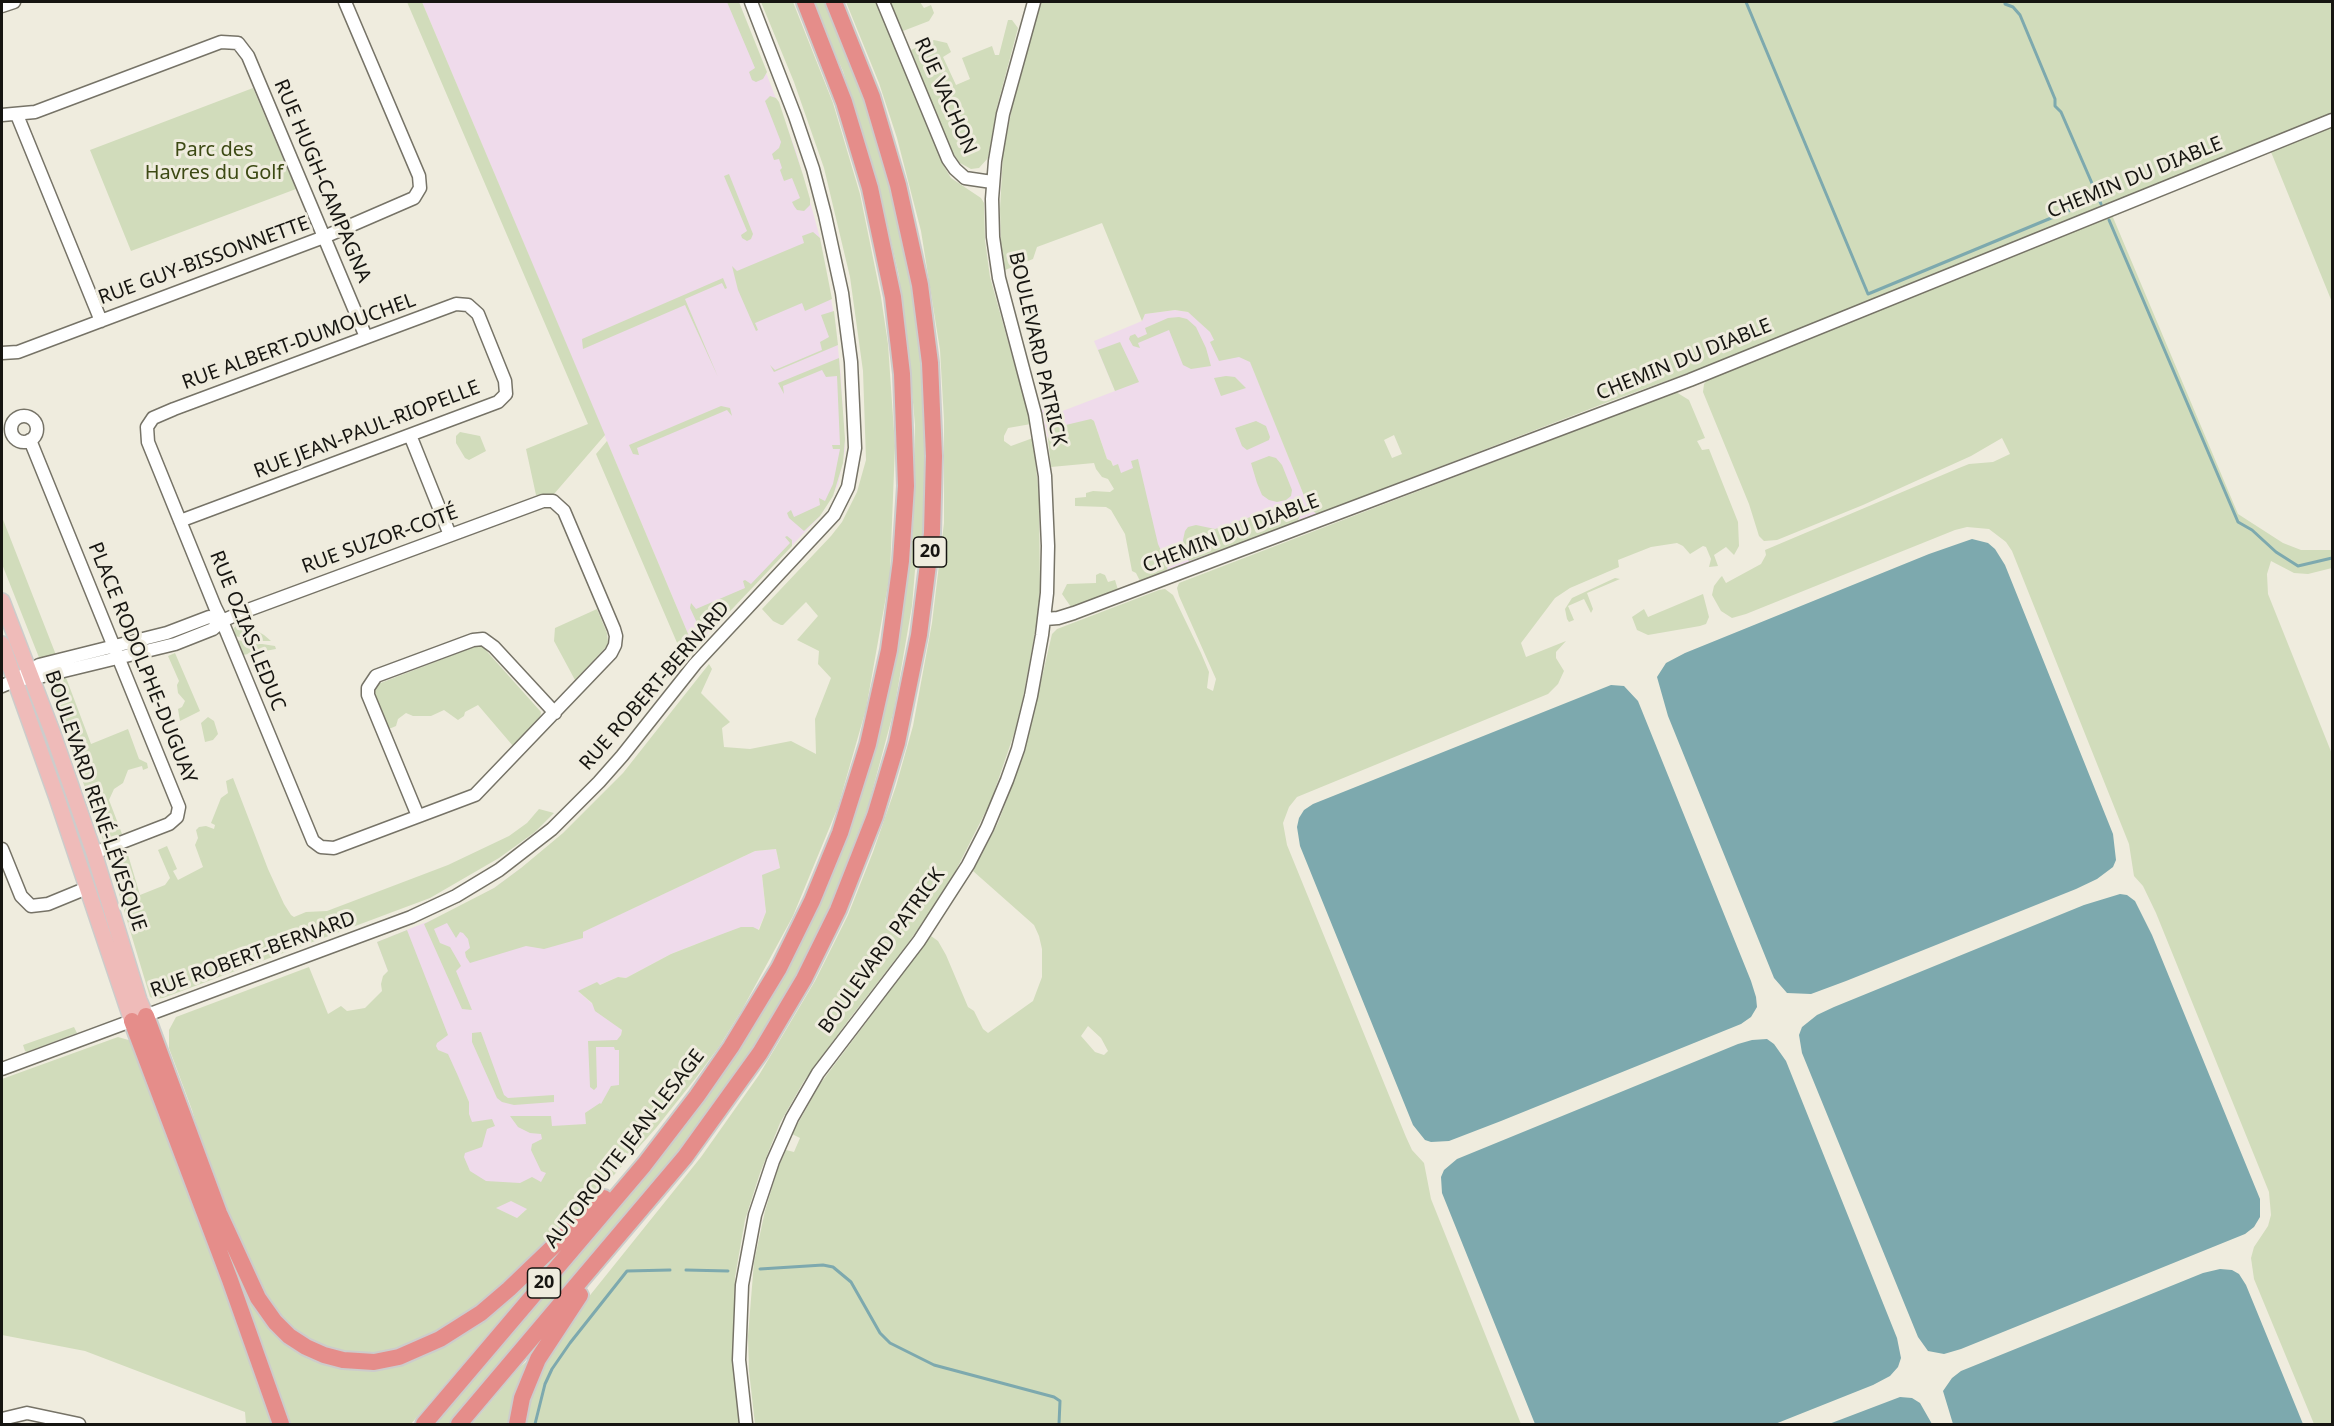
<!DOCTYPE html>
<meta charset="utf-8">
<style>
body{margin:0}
#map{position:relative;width:2334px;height:1426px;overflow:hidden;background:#efecde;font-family:"Noto Sans",sans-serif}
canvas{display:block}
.frame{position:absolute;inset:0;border:3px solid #161511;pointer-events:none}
</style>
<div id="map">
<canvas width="2334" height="1426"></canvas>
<div class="frame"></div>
</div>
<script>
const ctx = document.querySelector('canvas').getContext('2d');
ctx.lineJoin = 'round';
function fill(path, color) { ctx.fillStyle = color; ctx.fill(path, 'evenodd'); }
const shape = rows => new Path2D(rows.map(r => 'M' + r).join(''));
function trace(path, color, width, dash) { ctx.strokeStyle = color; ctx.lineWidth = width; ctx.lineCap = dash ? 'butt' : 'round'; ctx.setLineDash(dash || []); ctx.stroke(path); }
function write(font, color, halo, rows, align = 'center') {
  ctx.font = font + ' "Noto Sans",sans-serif'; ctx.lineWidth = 6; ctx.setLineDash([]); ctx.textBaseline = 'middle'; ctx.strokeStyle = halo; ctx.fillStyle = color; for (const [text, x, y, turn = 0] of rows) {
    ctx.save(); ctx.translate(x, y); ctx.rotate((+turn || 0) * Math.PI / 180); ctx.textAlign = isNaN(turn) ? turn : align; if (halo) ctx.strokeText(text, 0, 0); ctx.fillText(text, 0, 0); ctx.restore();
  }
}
const commercial = shape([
 [422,2,739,2,796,151,820,238,835,321,841,376,845,450,838,485,820,516,694,648],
 [1175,310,1188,312,1199,320,1210,332,1214,340,1240,336,1309,508,1317,514,1140,581,1113,466,1112,461,1107,459,1094,421,1051,430,1048,439,1041,408,1052,415,1115,391,1094,341,1142,321,1145,314],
 [776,849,780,868,762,876,766,912,758,930,717,936,671,954,626,978,618,977,580,993,622,1030,621,1035,647,1052,552,1186,517,1218,495,1208,485,1213,452,1145,469,1114,469,1102,458,1077,429,1055,388,971,377,942,449,913,494,888,521,868,582,932,755,851]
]);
const green = shape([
 [407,2,422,2,605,435,554,494,536,495,526,449,588,424],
 [727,2,739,2,767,72,763,79,756,82,752,80,749,72,755,68],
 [761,2,793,2,833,103,860,194,881,297,888,344,895,446,890,574,866,709,838,807,793,916,743,1008,719,1047,695,1079,656,1128,614,1175,493,1296,452,1324,405,1347,385,1353,360,1355,336,1351,313,1343,297,1334,282,1321,259,1287,204,1151,192,1110,169,1048,169,1030,176,1017,309,967,328,1014,341,1006,347,1011,365,1008,382,991,381,984,383,976,388,971,377,942,407,930,448,1035,437,1043,436,1046,438,1050,448,1054,458,1076,469,1102,469,1114,472,1122,492,1119,495,1126,487,1129,482,1147,465,1153,464,1157,470,1171,486,1181,520,1183,532,1177,541,1182,546,1173,541,1171,531,1150,532,1144,542,1139,541,1134,530,1133,518,1127,510,1116,551,1116,552,1126,586,1124,585,1113,600,1103,601,1104,611,1086,619,1085,619,1050,615,1050,614,1047,596,1047,597,1087,594,1090,590,1087,588,1041,617,1040,621,1035,622,1030,595,1011,592,1003,578,991,597,982,600,985,618,977,626,978,671,954,717,936,741,927,753,927,759,930,766,912,762,875,780,868,776,849,755,851,583,932,583,938,544,949,526,946,470,963,466,957,465,952,470,948,468,939,463,933,460,932,456,938,447,923,434,929,440,943,450,947,461,966,456,971,472,1010,462,1009,424,924,494,888,521,868,563,833,623,773,709,664,712,669,701,693,730,722,722,728,724,747,750,749,791,741,816,754,815,719,831,678,818,664,819,651,797,640,818,616,806,602,783,625,781,625,773,621,762,609,831,536,842,522,857,492,866,460,863,371,850,277,824,168,794,82],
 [511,1201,527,1209,517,1218,496,1208],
 [812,2,824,2,852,66,872,123,891,190,913,292,920,342,924,379,926,475,925,519,922,554,915,570,912,606,894,710,868,807,826,916,779,1009,755,1047,701,1123,673,1159,480,1388,449,1424,434,1424,642,1181,713,1089,743,1043,773,995,822,900,855,814,884,714,902,622,913,528,915,425,910,369,899,276,876,176,843,71],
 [846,2,876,2,945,168,951,178,981,198,984,203,985,240,990,277,1031,424,1008,428,1004,436,1004,441,1011,446,1033,438,1039,495,1040,592,1037,621,1023,698,1015,731,991,801,947,888,906,946,850,1018,804,1081,780,1123,760,1173,745,1220,735,1277,733,1354,740,1424,526,1424,530,1400,550,1354,587,1299,701,1157,759,1075,815,981,848,915,873,852,896,786,913,726,932,623,944,523,944,420,940,350,921,231,897,138,879,83],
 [889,2,920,2,924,8,931,5,934,13,929,21,903,31],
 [1041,2,2332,2,2332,114,1716,363,1608,402,1317,514,1309,508,1250,362,1239,357,1219,361,1210,342,1214,340,1210,332,1188,312,1175,310,1145,314,1142,321,1102,223,1037,247,1033,259,1005,270,1001,244,1000,209,1003,154,1012,108],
 [1394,435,1402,454,1392,458,1384,440],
 [1008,20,1012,20,1018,28,997,107,988,158,979,168,971,169,960,163,950,149,911,50,934,40,947,43,951,52,943,57,956,85,970,79,962,58,992,46,995,55,999,55],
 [253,88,296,189,131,251,90,150],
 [770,96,776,98,779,102,803,175,810,199,810,205,804,211,797,210,794,206,792,202,800,198,792,178,784,181,780,170,782,168,779,159,774,160,772,154,779,148,781,142,765,101],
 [2332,127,2332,302,2271,152],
 [729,174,753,234,751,239,747,241,742,238,741,235,747,231,724,176],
 [2112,215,2238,514,2283,543,2301,550,2332,550,2332,568,2308,574,2294,573,2271,561,2267,574,2268,594,2332,754,2332,1424,2314,1424,2254,1279,2251,1258,2254,1247,2268,1226,2271,1215,2269,1192,2156,913,2143,886,2134,876,2129,844,2012,551,2006,542,1989,529,1967,527,1955,530,1746,614,1732,618,1721,611,1712,595,1714,586,1720,578,1722,576,1726,583,1761,564,1766,555,1765,550,1959,468,1969,464,1993,462,2010,454,2002,438,1971,456,1863,505,1777,540,1764,541,1759,536,1749,504,1703,392,1704,384,1708,379],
 [813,232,820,238,832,299,805,311,802,303,755,323,758,330,756,331,738,290,732,266,737,271,804,243,802,236],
 [723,278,727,288,725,289,722,283,685,299,718,377,685,305,583,349,582,339],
 [834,311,838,345,774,372,770,365,775,370,822,350,820,342,829,337,821,315],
 [1179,317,1187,319,1196,327,1206,348,1211,366,1191,369,1183,365,1169,330,1138,343,1140,348,1133,346,1129,339,1130,336,1135,334,1138,338,1147,334,1145,328,1168,318],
 [1120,342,1139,382,1115,391,1098,350],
 [839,358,845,439,843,463,833,496,820,516,804,531,789,518,787,513,791,510,794,517,820,505,819,498,825,501,833,484,840,449,833,449,832,445,840,445,837,376,826,377,822,370,783,386,784,394,778,383],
 [1226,376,1235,377,1246,388,1221,396,1214,378],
 [1676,392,1689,400,1705,438,1697,441,1702,450,1709,449,1738,522,1739,546,1734,555,1726,547,1714,555,1718,566,1709,567,1711,559,1706,547,1703,546,1690,554,1683,546,1677,543,1651,547,1618,560,1619,567,1570,588,1555,598,1521,643,1526,657,1566,641,1556,652,1556,658,1564,671,1558,684,1548,694,1297,797,1289,807,1283,823,1287,845,1406,1137,1412,1150,1424,1163,1431,1199,1521,1424,755,1424,749,1371,748,1336,754,1262,765,1211,778,1168,786,1150,794,1152,800,1138,792,1134,820,1084,931,936,938,941,946,955,968,1007,974,1011,983,1029,988,1033,1033,1001,1042,977,1042,949,1039,936,1034,925,973,871,998,823,1024,754,1052,634,1057,629,1159,590,1165,589,1173,595,1201,653,1209,672,1207,688,1213,691,1216,679,1179,596,1177,588,1179,583],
 [1088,1026,1101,1038,1108,1051,1104,1055,1095,1052,1081,1036],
 [721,406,730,408,732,416,727,410,637,448,639,455,633,454,629,445],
 [1091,419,1094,421,1107,459,1111,461,1113,466,1118,464,1121,473,1133,468,1131,461,1138,459,1158,544,1163,555,1170,556,1167,570,1140,581,1136,573,1132,571,1125,534,1111,510,1106,507,1075,506,1075,498,1086,497,1086,493,1093,491,1110,492,1114,489,1108,479,1102,477,1096,469,1094,463,1051,467,1048,439,1051,430,1053,428],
 [1256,421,1266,426,1270,437,1269,440,1247,450,1242,446,1235,428],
 [460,432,480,436,486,451,469,460,465,458,456,443,456,436],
 [607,441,694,648,684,659,596,454],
 [1269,456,1276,458,1282,465,1292,490,1291,496,1286,500,1277,502,1269,500,1262,495,1257,483,1251,463],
 [1295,506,1301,513,1297,523,1189,561,1186,557,1183,540,1185,531,1188,527,1196,525,1215,529,1280,507],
 [2,517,56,655,40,660,2,564],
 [787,536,792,540,792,546,716,626,708,629,698,625,690,608,691,603,696,609,745,588,743,581,745,580,751,584,790,543,785,537],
 [1100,573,1105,575,1108,582,1115,580,1118,590,1071,607,1062,594,1067,584,1096,583,1096,575],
 [1615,578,1620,579,1587,593,1593,609,1591,613,1584,599,1568,606,1574,620,1569,622,1567,619,1565,609,1572,598],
 [1703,594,1709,617,1706,624,1700,626,1648,635,1637,630,1632,617,1644,609,1648,617],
 [597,609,607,633,608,642,607,646,575,680,554,641,555,628],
 [240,621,264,635,271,641,258,641,235,636,234,628],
 [237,640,275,646,276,649,243,655],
 [482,646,541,712,540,718,513,746,478,705,465,712,464,716,458,720,444,710,431,716,413,716,406,713,398,719,396,726,389,729,376,697,375,690,378,684,474,647],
 [175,653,200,711,180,721,178,709,182,707,185,701,178,693,177,685,179,681,168,656],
 [65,675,91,744,128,729,139,759,147,763,148,768,143,770,142,766,128,770,123,783,114,789,109,800,122,834,111,839,103,840,48,681,52,678],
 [208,717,214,721,218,734,213,740,205,742,201,723],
 [233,778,268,869,284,904,291,915,294,917,306,912,327,911,448,865,509,836,527,823,539,809,554,813,535,832,499,858,430,898,163,998,154,999,150,997,108,857,126,848,140,895,165,885,170,878,158,850,167,846,177,869,173,871,178,880,203,867,195,845,198,838,196,830,199,827,206,826,214,829,215,825,211,823,221,798,228,793,226,781],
 [57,779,59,779,75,819,107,917,105,918],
 [74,1027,77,1033,27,1052,25,1051,23,1045],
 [481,1032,504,1095,508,1098,554,1095,554,1102,514,1105,502,1102,497,1098,472,1042,472,1033],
 [118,1037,132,1041,202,1224,274,1424,246,1424,245,1412,85,1351,2,1335,2,1079],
 [210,1201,290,1342,386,1365,553,1258,411,1424,286,1424],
 [538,1352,512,1424,472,1424,520,1367]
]);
const water = shape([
 [1972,539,1988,543,1995,549,2005,565,2113,834,2116,860,2113,867,2097,879,2076,889,1846,981,1811,994,1787,993,1774,978,1668,716,1657,677,1666,663,1685,653,1929,554],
 [1611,685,1624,686,1638,701,1751,981,1756,997,1757,1007,1751,1017,1741,1024,1501,1121,1449,1141,1431,1142,1425,1140,1413,1125,1300,846,1297,827,1299,818,1304,810,1313,804],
 [2120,894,2127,895,2135,901,2152,935,2260,1199,2260,1217,2254,1227,2245,1234,1961,1349,1944,1354,1928,1351,1918,1337,1802,1053,1799,1035,1802,1027,1817,1015,1834,1007,2084,905],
 [1767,1039,1774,1044,1786,1061,1897,1338,1901,1358,1898,1367,1890,1376,1873,1385,1775,1424,1535,1424,1442,1193,1441,1177,1444,1170,1457,1159,1738,1044,1752,1040],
 [2220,1269,2232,1270,2239,1274,2246,1285,2303,1424,1953,1424,1943,1391,1952,1378,1961,1371,2203,1273],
 [1900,1397,1912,1398,1920,1403,1932,1424,1829,1424]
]);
const stream = shape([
 [1746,2,1868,294,2097,199],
 [2005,2,2005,4,2013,7,2020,15,2055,99,2055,106,2061,112,2101,204],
 [2109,220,2238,522,2252,530,2276,552,2298,566,2332,558],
 [760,1269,823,1265,833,1267,851,1282,880,1333,890,1343,934,1365,1054,1397,1060,1401,1059,1424],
 [686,1270,728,1271],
 [535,1424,545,1384,552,1369,570,1343,627,1271,670,1270]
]);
const minor = shape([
 [883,2,948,159,955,169,965,178,992,182],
 [2,6,14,2],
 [2,115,35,112,221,42,238,43,248,56,366,337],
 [17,115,101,321],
 [2,353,18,352,324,237,414,198,420,188,419,176,345,2],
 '11 429a13 13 0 1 1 26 0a13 13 0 1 1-26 0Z',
 [410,435,450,535],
 [30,440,179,807,177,817,169,824,94,853],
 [1045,619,1058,618,1074,613,1690,380,2332,120],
 [22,676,39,665,167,633,209,617,222,621],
 [2,686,16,680,43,676,175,644,213,629,222,621,240,613,543,501,553,501,564,511,614,629,616,636,615,645,611,653,475,795,334,848,321,847,313,841,222,621,215,607,148,442,147,427,153,418,174,409,456,304,468,305,478,314,505,381,506,394,498,402,180,521],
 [418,816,368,695,368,688,376,676,473,640,483,639,494,647,555,713],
 [2,849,21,896,31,906,48,904,87,888],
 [2,1069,411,917,456,896,499,870,552,829,599,782,622,756,695,664,834,515,848,487,855,448,851,362,842,293,825,215,813,169,795,116,751,2],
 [2,1419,27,1413,79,1424],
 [746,1424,739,1360,742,1285,755,1215,773,1161,792,1118,818,1073,919,941,968,865,987,828,1007,780,1018,749,1031,696,1042,635,1047,593,1048,546,1045,476,1035,414,999,278,993,237,992,199,995,161,1003,114,1034,2]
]);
const major = shape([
 [2,601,53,734,94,853,139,1000,146,1016],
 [2,644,57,798,132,1021]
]);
const highway = shape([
 [146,1016,219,1213,258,1298,275,1322,289,1336,306,1347,324,1355,343,1360,374,1362,399,1357,440,1339,481,1313,509,1289,604,1198],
 [132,1021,230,1280,281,1424],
 [424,1424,644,1165,697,1096,731,1047,779,968,812,901,840,833,868,744,889,650,901,561,906,486,902,374,893,297,870,188,844,102,805,2],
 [459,1424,685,1157,760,1053,804,979,838,910,875,816,897,743,919,635,932,533,934,456,930,363,920,285,898,185,872,97,834,2],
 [517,1424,522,1398,538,1359,580,1295]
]);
const shields = [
 [930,552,33],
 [544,1283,33]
];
const shieldNames = [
 ["20",930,552],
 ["20",544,1283]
];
const streetNames = [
 ["RUE VACHON",945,96,66],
 ["CHEMIN DU DIABLE",2135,178,-22],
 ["RUE HUGH-CAMPAGNA",322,181,67],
 ["RUE GUY-BISSONNETTE",204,261,-20],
 ["RUE ALBERT-DUMOUCHEL",299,342,-20],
 ["BOULEVARD PATRICK",1037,349,77],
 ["CHEMIN DU DIABLE",1684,360,-22],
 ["RUE JEAN-PAUL-RIOPELLE",367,430,-21],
 ["CHEMIN DU DIABLE",1231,534,-21],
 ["RUE SUZOR-COTÉ",380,540,-20],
 ["RUE OZIAS-LEDUC",247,631,68],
 ["PLACE RODOLPHE-DUGUAY",142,663,68],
 ["RUE ROBERT-BERNARD",655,686,-49],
 ["BOULEVARD RENÉ-LÉVESQUE",95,801,71],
 ["BOULEVARD PATRICK",882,951,-54],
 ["RUE ROBERT-BERNARD",253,955,-20],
 ["AUTOROUTE JEAN-LESAGE",625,1149,-52]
];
const parkNames = [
 ["Parc des",214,150],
 ["Havres du Golf",214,173]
];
fill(commercial, '#efdbeb');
fill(green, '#d1dcbb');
fill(water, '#7da9ae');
trace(stream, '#7da9ae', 3);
trace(minor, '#767367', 15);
trace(major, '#cccccb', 18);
trace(highway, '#cccccb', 20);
trace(minor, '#fff', 12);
trace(major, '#efbbb9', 15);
trace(highway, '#e58d8a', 16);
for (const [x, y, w] of shields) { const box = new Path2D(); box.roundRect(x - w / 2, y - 15, w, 30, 4.5); ctx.fillStyle = '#efecde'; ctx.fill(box); trace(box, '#161511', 1.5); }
write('bold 18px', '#161511', null, shieldNames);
write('20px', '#161511', '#efecde', streetNames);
write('20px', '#3c4913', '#efecde', parkNames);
</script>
